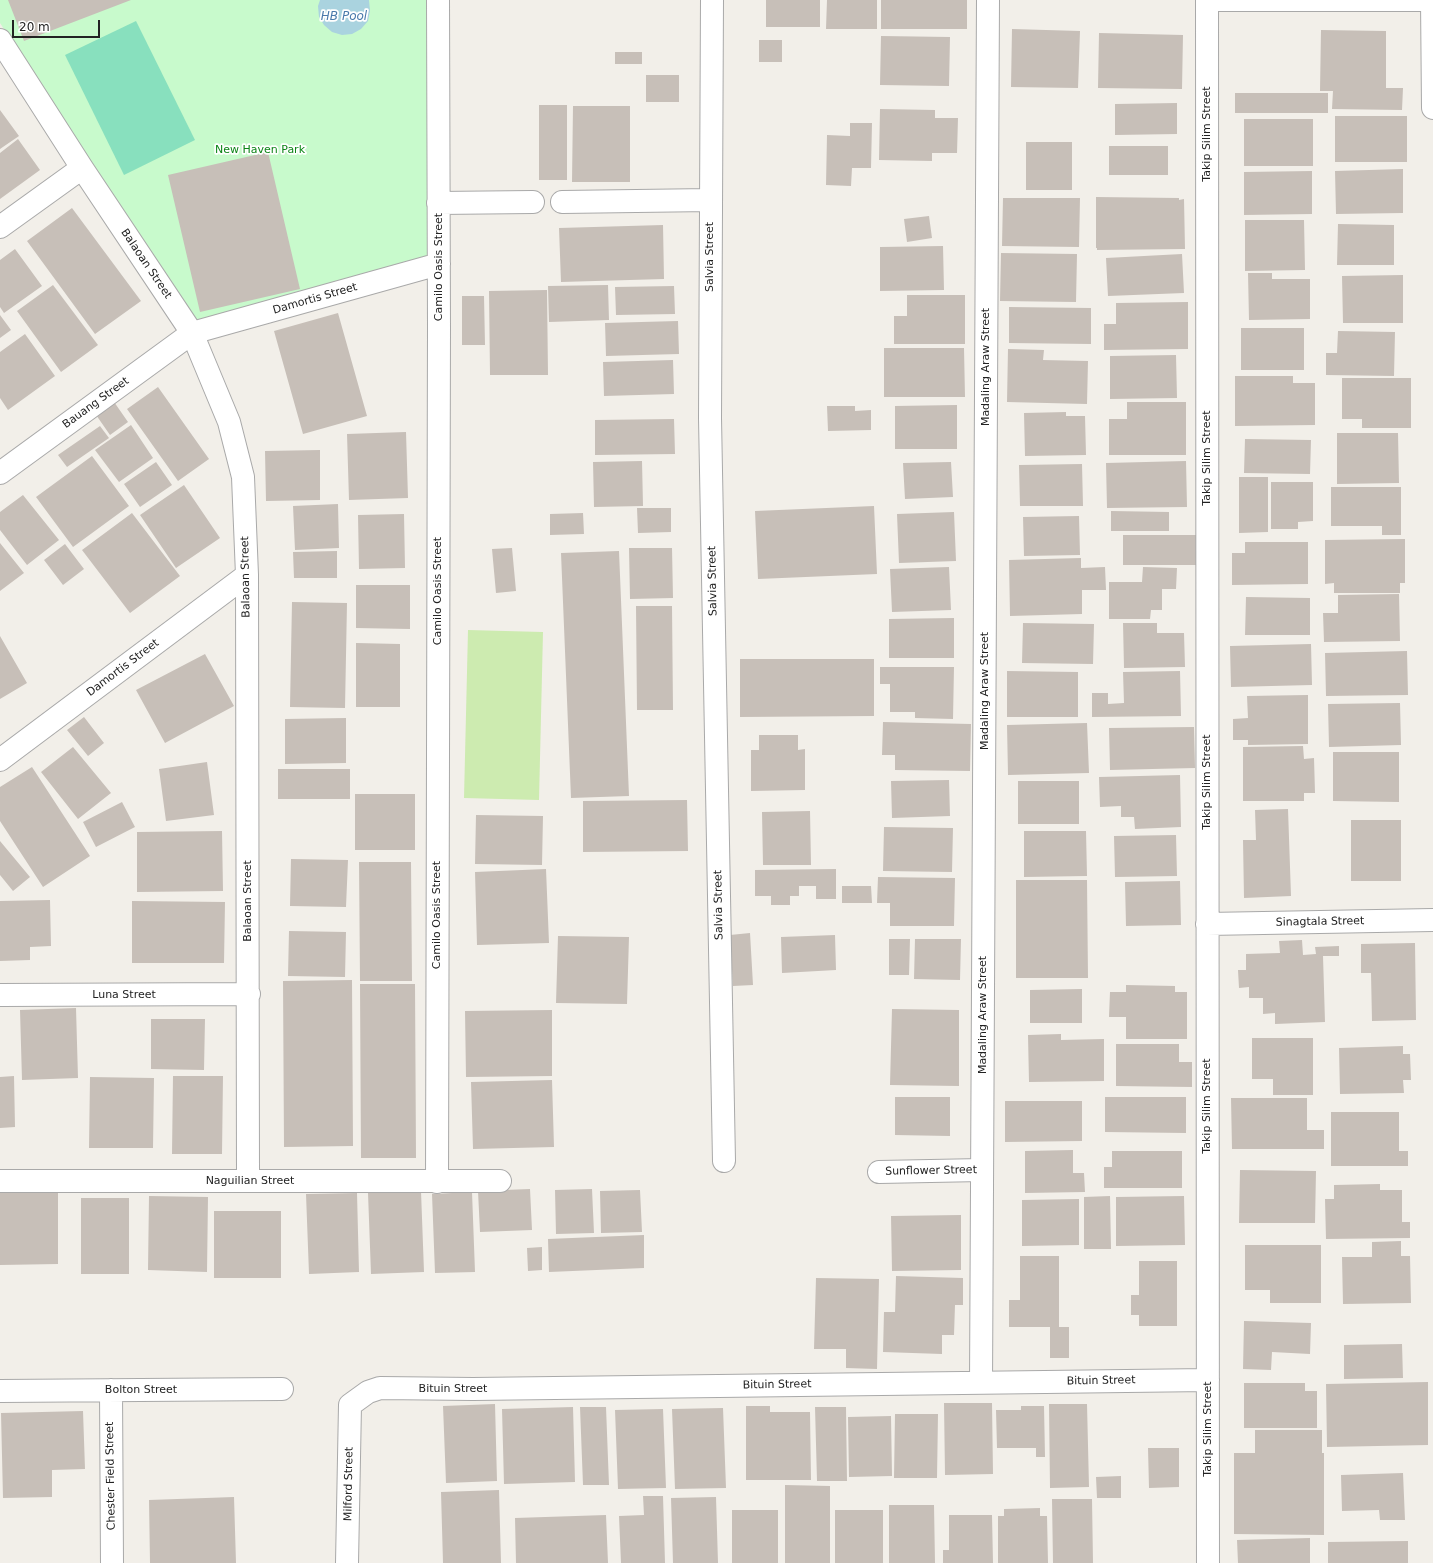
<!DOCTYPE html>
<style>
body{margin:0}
#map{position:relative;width:1433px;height:1563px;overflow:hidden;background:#f2efe9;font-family:"DejaVu Sans",sans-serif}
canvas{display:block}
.scale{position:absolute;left:12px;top:20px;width:88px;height:18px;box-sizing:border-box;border:2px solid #222;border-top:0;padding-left:5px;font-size:12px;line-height:14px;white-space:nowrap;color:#222;-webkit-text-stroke:3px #fff;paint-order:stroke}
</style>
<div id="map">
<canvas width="1433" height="1563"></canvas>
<div class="scale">20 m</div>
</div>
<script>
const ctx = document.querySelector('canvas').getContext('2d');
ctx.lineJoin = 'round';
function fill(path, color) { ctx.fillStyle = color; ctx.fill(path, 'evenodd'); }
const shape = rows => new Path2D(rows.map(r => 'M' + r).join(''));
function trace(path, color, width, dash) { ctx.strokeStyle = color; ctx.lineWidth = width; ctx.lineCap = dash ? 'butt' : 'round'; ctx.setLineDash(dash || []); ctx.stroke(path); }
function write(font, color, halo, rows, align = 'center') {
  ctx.font = font + ' "DejaVu Sans",sans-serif'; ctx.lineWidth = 3.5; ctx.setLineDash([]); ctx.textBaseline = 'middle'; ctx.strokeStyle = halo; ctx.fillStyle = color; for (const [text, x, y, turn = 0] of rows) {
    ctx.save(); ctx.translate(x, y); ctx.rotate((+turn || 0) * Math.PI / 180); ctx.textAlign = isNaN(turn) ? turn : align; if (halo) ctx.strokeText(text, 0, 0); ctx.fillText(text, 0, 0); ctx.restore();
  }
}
const grass = shape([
 [468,630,543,632,539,800,464,798]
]);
const park = shape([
 [0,0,428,0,431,257,193,324,0,23]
]);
const pitch = shape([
 [136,21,195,140,124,175,65,55]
]);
const water = shape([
 [320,0,369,0,370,11,368,21,361,29,352,34,342,35,332,32,324,25,319,17,318,6]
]);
const building = shape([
 [8,0,131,0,24,41],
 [766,0,820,0,820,27,766,27],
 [827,0,877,0,877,29,826,29],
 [881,0,967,0,967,29,881,29],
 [1012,29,1080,31,1078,88,1011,87],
 [1321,30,1386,31,1386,88,1403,88,1402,110,1332,109,1333,91,1320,91],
 [1099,33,1183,35,1182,89,1098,88],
 [881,36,950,37,949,86,880,85],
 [759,40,782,40,782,62,759,62],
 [615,52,642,52,642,64,615,64],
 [646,75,679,75,679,102,646,102],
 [1235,93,1328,93,1328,113,1235,113],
 [1177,103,1177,134,1115,135,1115,104],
 [539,105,567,105,567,180,539,180],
 [573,106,630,106,630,182,572,182],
 [880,109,935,110,935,118,958,118,957,153,932,153,932,161,879,160],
 [0,110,19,136,0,149],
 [1335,116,1407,116,1407,162,1335,162],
 [1244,119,1313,119,1313,166,1244,166],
 [850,123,872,123,871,168,852,168,851,186,826,185,827,135,850,136],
 [18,139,40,170,0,199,0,153],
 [1026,142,1072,142,1072,190,1026,190],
 [1109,146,1168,146,1168,175,1109,175],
 [268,152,300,289,200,312,168,175],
 [1403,169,1403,213,1336,214,1335,171],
 [1312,171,1312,214,1244,215,1244,172],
 [1096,197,1179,198,1179,200,1184,199,1185,249,1097,250,1097,248,1096,248],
 [1003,198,1080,198,1079,247,1002,246],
 [72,208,141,301,95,334,27,241],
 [929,216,932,238,907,242,904,219],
 [1245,220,1304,220,1305,270,1245,271],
 [1338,224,1394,225,1394,265,1337,265],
 [663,225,664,279,561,282,559,228],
 [943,246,944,290,880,291,880,247],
 [15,249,42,286,4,313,0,307,0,260],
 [1001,253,1077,254,1076,302,1000,301],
 [1182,254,1184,293,1108,296,1106,258],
 [1248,273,1272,273,1272,279,1310,279,1310,319,1249,320],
 [1403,275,1403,323,1343,323,1342,276],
 [53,285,98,345,61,372,17,311],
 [608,285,609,320,549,322,548,286],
 [674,286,675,314,616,315,615,287],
 [547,290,548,375,490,375,489,291],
 [907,295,965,295,965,344,894,344,894,316,907,316],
 [462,296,484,296,485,345,462,345],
 [1188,302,1188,349,1104,350,1104,324,1116,324,1116,303],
 [1009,307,1091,308,1091,344,1009,343],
 [338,313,367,416,303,434,274,331],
 [0,315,11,330,0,338],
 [678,321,679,354,606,356,605,323],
 [1241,328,1304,328,1304,370,1241,370],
 [1338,331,1395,332,1394,376,1326,375,1326,353,1337,353],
 [25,334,55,376,8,410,0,398,0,352],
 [884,348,964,348,965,397,884,397],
 [1008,349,1044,350,1043,360,1088,361,1087,404,1007,402],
 [1176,355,1177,398,1110,399,1110,356],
 [673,360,674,394,604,396,603,362],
 [1235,376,1293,376,1293,383,1315,383,1315,425,1235,426],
 [1342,378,1411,378,1411,428,1362,428,1362,419,1342,419],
 [158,387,209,459,178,481,127,409],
 [112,399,128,422,110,435,94,412],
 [1127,402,1186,402,1186,455,1109,455,1109,419,1127,419],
 [957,405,957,449,895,449,895,406],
 [827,406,855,406,855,411,871,410,871,430,828,431],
 [1066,412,1066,416,1085,416,1086,455,1025,456,1024,413],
 [674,419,675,454,595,455,595,420],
 [131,425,153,458,119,482,95,450],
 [100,426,109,438,67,467,58,455],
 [406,432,408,498,349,500,347,434],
 [1337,433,1398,433,1399,483,1337,484],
 [1245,439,1311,440,1310,474,1244,473],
 [320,450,320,500,266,501,265,451],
 [92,456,129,506,73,547,36,497],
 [642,461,643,506,594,507,593,462],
 [1186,461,1187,507,1107,508,1106,463],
 [156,462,172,485,140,507,124,484],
 [951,462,953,497,905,499,903,463],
 [1082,464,1083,506,1020,506,1019,465],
 [1239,477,1268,477,1268,532,1239,533],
 [1271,482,1313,482,1313,521,1298,522,1298,529,1271,529],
 [184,485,220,538,176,568,140,515],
 [1331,487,1401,487,1401,535,1382,535,1382,526,1331,526],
 [23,495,59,540,27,565,0,530,0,512],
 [338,504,339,548,295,550,293,506],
 [874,506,877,574,758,579,755,511],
 [637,508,671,508,671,532,638,533],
 [1111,511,1169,512,1169,531,1111,531],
 [954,512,956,561,899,563,897,514],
 [132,513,180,576,130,613,82,550],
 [583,513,584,534,550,535,550,514],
 [404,514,405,568,359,569,358,515],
 [1079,516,1080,555,1024,556,1023,517],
 [1123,535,1196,535,1196,565,1123,565],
 [1405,539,1405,583,1400,583,1400,593,1334,593,1334,583,1325,584,1325,540],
 [1245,542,1308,542,1308,584,1232,585,1232,553,1245,553],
 [0,543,24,573,0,591],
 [65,544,84,569,63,585,44,560],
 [512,548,516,591,496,593,492,549],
 [629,548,672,548,673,598,630,599],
 [337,551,337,578,294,578,293,552],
 [619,551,629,796,571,798,561,553],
 [1081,558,1081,568,1105,567,1106,590,1082,590,1082,614,1010,616,1009,560],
 [949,567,951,610,892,612,890,569],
 [1143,567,1177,568,1176,589,1162,589,1162,610,1151,610,1150,619,1109,619,1109,582,1142,582],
 [356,585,410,585,410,629,356,628],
 [1399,594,1400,641,1324,642,1323,613,1338,613,1338,595],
 [1246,597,1310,598,1310,635,1245,635],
 [292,602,347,603,345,708,290,707],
 [636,606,672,606,673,710,637,710],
 [954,618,954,658,889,658,889,619],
 [1023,623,1094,624,1093,664,1022,663],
 [1123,623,1157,623,1157,633,1184,633,1185,667,1124,668],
 [0,636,27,683,0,699],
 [356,643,400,644,400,707,356,707],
 [1311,644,1312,685,1231,687,1230,646],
 [1407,651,1408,695,1326,696,1325,653],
 [205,654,234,706,165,743,136,690],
 [740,659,874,659,874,716,740,717],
 [880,667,954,667,953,719,915,718,915,712,890,712,890,684,880,684],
 [1007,671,1078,672,1078,717,1007,717],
 [1180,671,1181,716,1092,717,1092,693,1108,693,1108,704,1124,703,1123,672],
 [1308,695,1308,744,1248,745,1248,740,1233,740,1233,719,1248,718,1247,696],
 [1400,703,1401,745,1329,747,1328,704],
 [84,717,104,743,88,756,67,730],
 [346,718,346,763,285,764,285,719],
 [883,722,971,724,970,771,895,770,895,755,882,755],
 [1087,723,1089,773,1008,775,1007,725],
 [1194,727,1195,768,1110,770,1109,728],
 [759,735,798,735,798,750,805,749,805,790,751,791,751,750,759,750],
 [1303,746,1304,759,1314,758,1315,793,1304,793,1304,801,1243,801,1243,747],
 [73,747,111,793,78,819,41,772],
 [1333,752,1399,752,1399,802,1333,801],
 [207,762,214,815,166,821,159,769],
 [32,767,90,856,43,887,0,821,0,787],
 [278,769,350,769,350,799,278,799],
 [1180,775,1181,827,1135,829,1134,817,1121,817,1121,806,1100,807,1099,777],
 [949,780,950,816,892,818,891,781],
 [1018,781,1079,781,1079,824,1018,824],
 [355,794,415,794,415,850,355,850],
 [687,800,688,851,583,852,583,801],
 [122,802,135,827,96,847,83,822],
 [1288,809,1291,896,1244,898,1243,840,1256,840,1255,810],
 [810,811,811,865,763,865,762,812],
 [476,815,543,816,542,865,475,864],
 [1351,820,1401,820,1401,881,1351,881],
 [884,827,953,828,952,872,883,871],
 [222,831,223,891,137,892,137,832],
 [1024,831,1086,831,1087,876,1024,877],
 [1176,835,1177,876,1115,877,1114,836],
 [0,841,30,877,13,891,0,875],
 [291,859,348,860,346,907,290,906],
 [359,862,411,862,412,981,360,981],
 [546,869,549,943,477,945,475,872],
 [836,869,836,899,816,899,816,886,799,886,799,896,790,896,790,905,771,905,771,896,755,896,755,870],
 [878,877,955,878,954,926,890,926,890,903,877,903],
 [1016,880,1087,880,1088,978,1016,978],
 [1180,881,1181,925,1126,926,1125,882],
 [842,886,871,886,872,903,842,903],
 [50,900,51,946,30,947,30,960,0,961,0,901],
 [132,901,225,902,224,963,132,963],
 [289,931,346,932,345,977,288,976],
 [750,933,753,985,733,986,730,935],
 [835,935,836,970,782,973,781,937],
 [558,936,629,937,627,1004,556,1003],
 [889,939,910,939,909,975,889,975],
 [915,939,961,939,960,980,914,979],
 [1302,940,1303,955,1316,954,1315,947,1339,946,1339,956,1323,956,1325,1022,1275,1024,1275,1013,1263,1014,1263,998,1249,998,1249,987,1239,988,1238,970,1246,970,1246,954,1280,953,1279,941],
 [1415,943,1416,1020,1372,1021,1371,973,1361,973,1361,944],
 [352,980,353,1146,284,1147,283,981],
 [360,984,415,984,416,1158,361,1158],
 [1126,985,1175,986,1175,992,1187,992,1187,1039,1126,1039,1126,1017,1109,1017,1110,992,1126,992],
 [1082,989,1082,1023,1030,1023,1030,990],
 [76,1008,78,1078,22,1080,20,1010],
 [892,1009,959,1010,959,1086,890,1085],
 [552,1010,552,1076,466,1077,465,1011],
 [151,1019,205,1019,204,1070,151,1069],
 [1061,1034,1061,1040,1104,1039,1104,1081,1029,1082,1028,1035],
 [1252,1038,1313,1038,1313,1095,1273,1095,1273,1079,1252,1079],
 [1116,1044,1179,1044,1179,1062,1192,1062,1192,1087,1116,1086],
 [1403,1046,1403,1054,1410,1054,1411,1080,1403,1080,1404,1093,1340,1094,1339,1048],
 [14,1076,15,1127,0,1128,0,1077],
 [173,1076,223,1076,222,1154,172,1154],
 [90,1077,154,1078,153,1148,89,1148],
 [552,1080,554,1147,473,1149,471,1082],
 [895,1097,950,1097,950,1136,895,1135],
 [1105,1097,1186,1097,1186,1133,1105,1132],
 [1231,1098,1307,1098,1307,1130,1324,1130,1324,1149,1232,1149],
 [1005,1101,1082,1101,1082,1141,1005,1142],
 [1331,1112,1399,1112,1399,1151,1408,1151,1408,1166,1331,1166],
 [1073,1150,1073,1173,1084,1173,1085,1192,1025,1193,1025,1151],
 [1112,1151,1182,1151,1182,1188,1104,1188,1104,1167,1112,1167],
 [1240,1170,1316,1171,1315,1223,1239,1223],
 [1380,1184,1380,1190,1402,1190,1402,1222,1410,1222,1410,1238,1326,1239,1325,1199,1334,1199,1334,1185],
 [530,1189,532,1230,480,1232,478,1191],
 [592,1189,594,1233,556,1234,555,1190],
 [58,1190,58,1264,0,1265,0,1191],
 [640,1190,642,1232,601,1233,600,1191],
 [421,1191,424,1272,371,1274,368,1193],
 [472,1192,475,1272,435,1273,432,1194],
 [357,1193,359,1272,309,1274,306,1194],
 [149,1196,208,1197,207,1272,148,1270],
 [1110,1196,1111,1249,1084,1249,1084,1197],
 [1184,1196,1185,1245,1116,1246,1116,1197],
 [81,1198,129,1198,129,1274,81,1274],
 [1079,1199,1079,1245,1022,1246,1022,1200],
 [214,1211,281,1211,281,1278,214,1278],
 [961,1215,961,1270,892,1271,891,1216],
 [644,1235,644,1268,549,1272,548,1239],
 [1401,1241,1401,1256,1410,1256,1411,1303,1343,1304,1342,1257,1372,1257,1372,1242],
 [1245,1245,1321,1245,1321,1303,1270,1303,1270,1290,1245,1290],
 [542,1247,542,1270,528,1271,527,1248],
 [1020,1256,1059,1256,1059,1327,1069,1327,1069,1358,1050,1358,1050,1327,1009,1327,1009,1300,1020,1300],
 [1139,1261,1177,1261,1177,1326,1139,1326,1139,1315,1131,1315,1131,1295,1139,1295],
 [896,1276,963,1278,963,1305,955,1305,954,1335,942,1335,942,1354,883,1352,884,1312,895,1312],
 [816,1278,879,1279,877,1369,846,1368,846,1349,814,1349],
 [1244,1321,1311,1323,1310,1354,1272,1352,1271,1370,1243,1369],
 [1402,1344,1403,1378,1344,1379,1344,1345],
 [1428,1382,1428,1445,1327,1447,1326,1384],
 [1244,1383,1305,1383,1305,1391,1317,1391,1317,1428,1244,1428],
 [944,1403,992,1403,993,1474,945,1475],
 [495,1404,497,1481,446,1483,443,1406],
 [1049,1404,1087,1404,1089,1487,1050,1488],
 [746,1406,770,1406,770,1412,810,1412,811,1480,746,1480],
 [1021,1406,1044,1406,1045,1457,1036,1457,1036,1448,997,1448,996,1410,1021,1410],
 [573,1407,575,1482,504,1484,502,1409],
 [580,1407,606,1407,609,1485,583,1485],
 [815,1407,846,1407,847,1481,817,1481],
 [723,1408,726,1488,675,1489,672,1409],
 [663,1409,666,1488,618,1489,615,1410],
 [83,1411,85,1469,52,1470,52,1497,3,1498,1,1413],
 [895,1414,938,1414,937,1478,894,1478],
 [891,1416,892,1476,849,1477,848,1417],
 [1255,1430,1322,1430,1322,1453,1324,1453,1324,1535,1234,1534,1234,1453,1255,1453],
 [1148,1448,1179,1448,1179,1487,1149,1488],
 [1403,1473,1405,1520,1380,1520,1379,1510,1342,1511,1341,1475],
 [1121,1476,1121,1498,1097,1498,1096,1477],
 [785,1485,830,1486,830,1563,785,1563],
 [499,1490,501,1563,443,1563,441,1492],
 [643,1496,663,1496,665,1563,621,1563,619,1516,644,1515],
 [234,1497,236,1563,150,1563,149,1500],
 [716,1497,718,1563,673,1563,671,1498],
 [1052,1499,1092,1499,1093,1563,1053,1563],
 [889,1505,934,1505,935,1563,889,1563],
 [1040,1508,1040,1516,1047,1516,1048,1563,998,1563,998,1516,1004,1516,1004,1509],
 [732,1510,778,1510,778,1563,732,1563],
 [835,1510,883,1510,883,1563,835,1563],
 [606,1515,608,1563,516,1563,515,1518],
 [949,1515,992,1515,993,1563,943,1563,943,1550,949,1550],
 [1310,1538,1310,1563,1238,1563,1237,1540],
 [1408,1541,1408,1563,1328,1563,1328,1542]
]);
const minor = shape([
 [712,0,710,418,724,1161],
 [1207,0,1208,1563],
 [1207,0,1432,0,1433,108],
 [0,40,82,168,192,333,229,422,243,477,247,575,248,1181],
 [562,202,710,200],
 [438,203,533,202],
 [0,227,82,168],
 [0,473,192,333,439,264],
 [0,760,247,575],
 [1207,924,1433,920],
 [0,995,249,994],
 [879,1172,982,1170],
 [0,1181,500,1181],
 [437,1182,439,327,438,0],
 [981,1382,988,0],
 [111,1390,112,1563],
 [0,1391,282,1389],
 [347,1563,350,1405,368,1392,380,1388,473,1389,1208,1380]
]);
const streetNames = [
 ["Takip Silim Street",1207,134,-90],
 ["Salvia Street",710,257,-90],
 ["Balaoan Street",146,264,56],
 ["Camilo Oasis Street",439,267,-90],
 ["Damortis Street",315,299,-16],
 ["Madaling Araw Street",986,367,-90],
 ["Bauang Street",96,403,-36],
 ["Takip Silim Street",1207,458,-90],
 ["Balaoan Street",246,577,-91],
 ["Salvia Street",713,581,-91],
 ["Camilo Oasis Street",438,591,-90],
 ["Damortis Street",123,668,-37],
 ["Madaling Araw Street",985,691,-90],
 ["Takip Silim Street",1207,782,-90],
 ["Balaoan Street",248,901,-90],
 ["Salvia Street",719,905,-91],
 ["Camilo Oasis Street",437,915,-90],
 ["Sinagtala Street",1320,922,-1],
 ["Luna Street",124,995],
 ["Madaling Araw Street",983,1015,-90],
 ["Takip Silim Street",1207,1106,-90],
 ["Sunflower Street",931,1171,-1],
 ["Naguilian Street",250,1181],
 ["Bituin Street",1101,1381,-1],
 ["Bituin Street",777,1385,-1],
 ["Bituin Street",453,1389],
 ["Bolton Street",141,1390],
 ["Takip Silim Street",1208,1429,-90],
 ["Chester Field Street",111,1476,-91],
 ["Milford Street",349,1484,-89]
];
const parkNames = [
 ["New Haven Park",260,150]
];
const waterNames = [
 ["HB Pool",344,17]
];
fill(grass, '#cdebb0');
fill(park, '#c8facc');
fill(pitch, '#88e0be');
fill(water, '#aad3df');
fill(building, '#c7bfb8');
trace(minor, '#a9a9a9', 24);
trace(minor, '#fff', 22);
write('11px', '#222', '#fff', streetNames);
write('11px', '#0c8416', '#fff', parkNames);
write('italic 12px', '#4a7aab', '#fff', waterNames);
</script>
